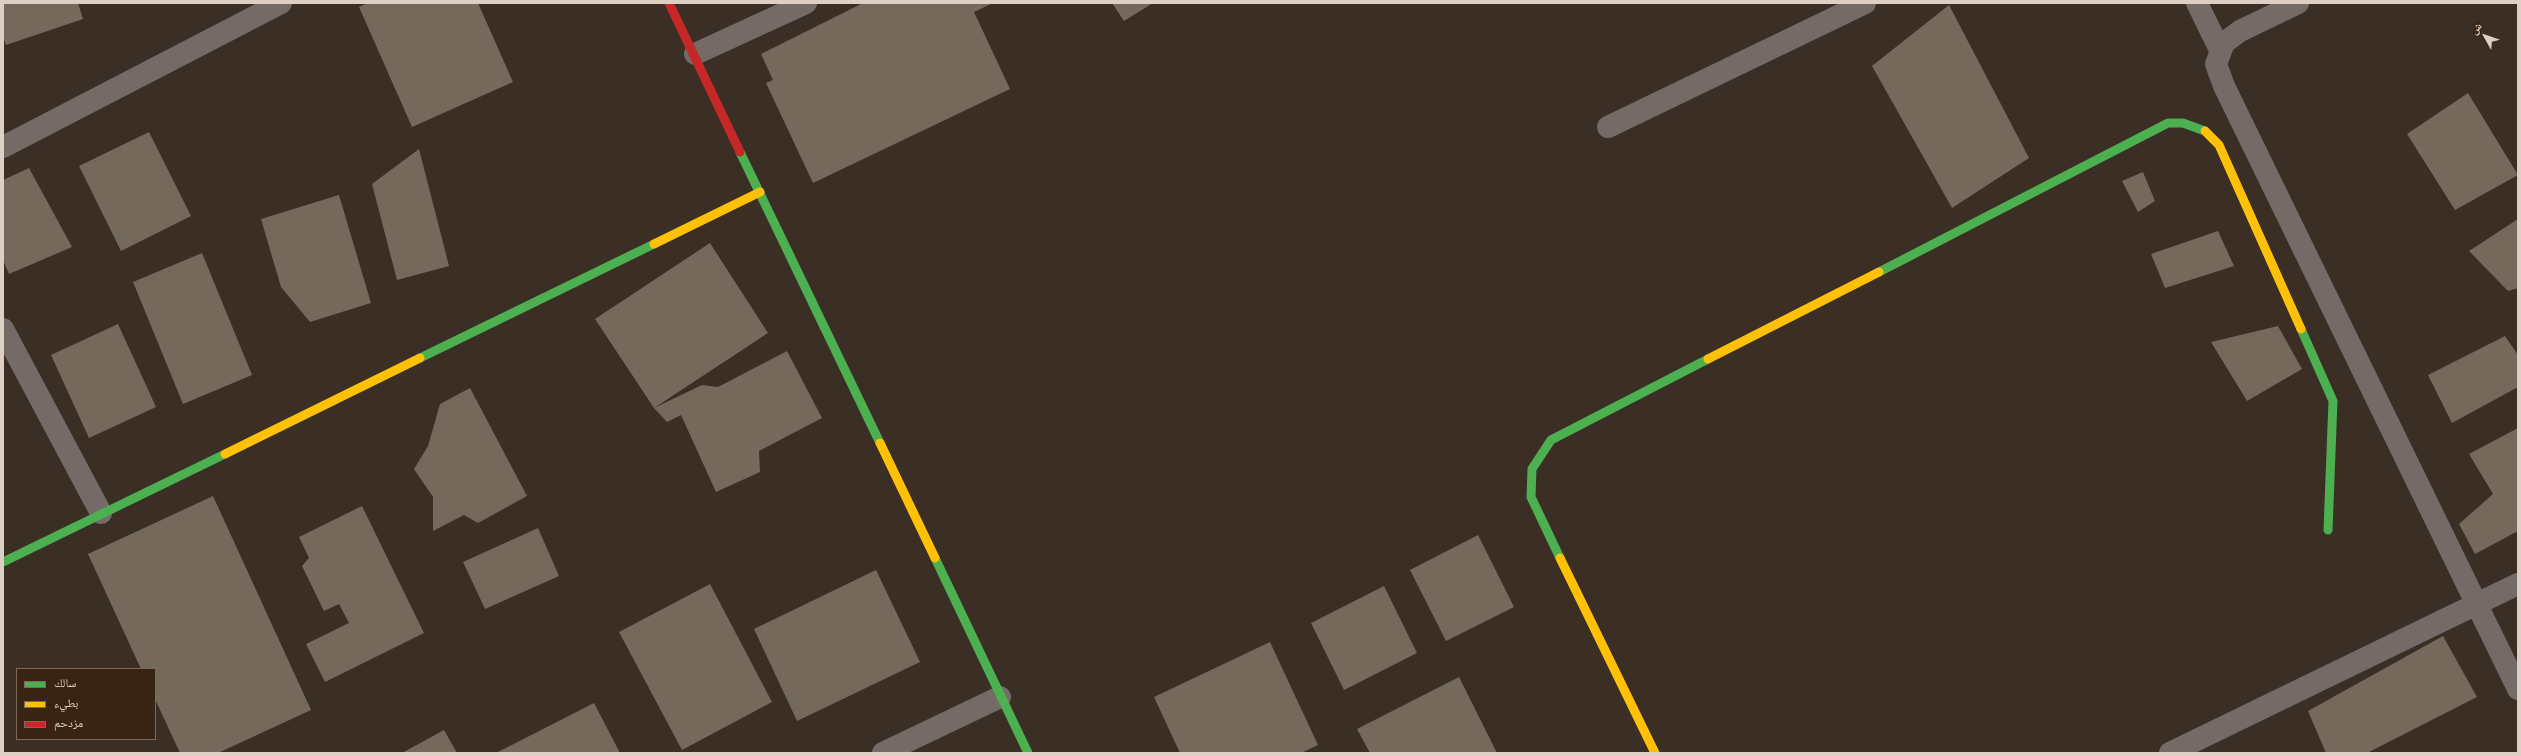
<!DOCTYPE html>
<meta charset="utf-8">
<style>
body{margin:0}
#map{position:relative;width:2521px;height:756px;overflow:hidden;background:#3b2e25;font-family:"Noto Serif","Noto Naskh Arabic",serif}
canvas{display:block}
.frame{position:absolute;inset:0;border:4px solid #decfc5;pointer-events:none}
.legend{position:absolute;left:16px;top:668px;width:140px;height:72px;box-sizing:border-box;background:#392312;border:1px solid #7b685a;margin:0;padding:5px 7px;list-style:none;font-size:12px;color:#decfc5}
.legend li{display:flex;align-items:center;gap:8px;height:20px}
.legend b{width:20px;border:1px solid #7b685a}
.north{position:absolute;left:2465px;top:16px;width:40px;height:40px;-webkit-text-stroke:3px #392312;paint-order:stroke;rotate:310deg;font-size:11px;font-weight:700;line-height:16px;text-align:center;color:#decfc5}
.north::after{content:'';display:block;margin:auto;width:14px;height:18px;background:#decfc5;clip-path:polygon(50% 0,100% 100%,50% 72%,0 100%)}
</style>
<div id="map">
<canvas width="2521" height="756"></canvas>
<div class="frame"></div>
<ul class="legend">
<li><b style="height:5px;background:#4caf50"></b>سالك</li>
<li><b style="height:5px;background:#ffc107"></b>بطيء</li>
<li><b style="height:5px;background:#c62828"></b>مزدحم</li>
</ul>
<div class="north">ش</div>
</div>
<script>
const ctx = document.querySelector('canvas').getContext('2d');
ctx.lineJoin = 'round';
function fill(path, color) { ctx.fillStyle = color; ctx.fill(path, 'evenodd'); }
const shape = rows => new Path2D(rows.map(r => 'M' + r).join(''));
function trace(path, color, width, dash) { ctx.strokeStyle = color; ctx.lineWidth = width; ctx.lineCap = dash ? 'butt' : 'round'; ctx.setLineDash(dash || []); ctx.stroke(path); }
const building = shape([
 [3,3,78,3,83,19,6,45,3,37],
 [368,3,478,3,513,82,412,127,359,7],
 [863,3,993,3,974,12,1010,89,813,183,766,83,773,80,761,54],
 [1112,3,1153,3,1124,21],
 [1949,5,2029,158,1952,208,1872,66],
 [2468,93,2518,175,2455,210,2407,134],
 [149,132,191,216,121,251,79,166],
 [419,149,449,266,397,280,372,184],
 [29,168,72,247,9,274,3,260,3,180],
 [2143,172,2155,201,2138,212,2122,181],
 [339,195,371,303,310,322,281,287,261,219],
 [2518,219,2518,288,2508,291,2469,251],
 [2218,231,2234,266,2165,288,2151,254],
 [710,243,768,333,654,408,702,385,718,387,787,351,822,418,759,451,760,472,716,492,681,415,667,422,654,408,595,319],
 [202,253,252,375,183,404,133,282],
 [118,324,156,407,89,438,51,355],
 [2278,326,2302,369,2247,401,2211,342],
 [2505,336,2518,355,2518,387,2452,423,2428,375],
 [470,388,527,496,478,523,464,515,433,531,433,497,414,469,428,446,440,404],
 [2518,428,2518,531,2475,554,2459,524,2493,494,2469,454],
 [213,496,311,710,218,753,180,753,155,699,155,669,141,669,88,554],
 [362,506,424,633,325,682,306,644,349,623,339,604,324,611,302,566,309,558,299,537],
 [538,528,559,576,485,609,463,562],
 [1478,535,1514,607,1446,641,1410,570],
 [876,570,920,662,797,721,754,629],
 [710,584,772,702,682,750,619,632],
 [1384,586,1417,653,1344,690,1311,623],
 [2443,636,2477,697,2367,753,2326,753,2308,711],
 [1270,642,1318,745,1301,753,1180,753,1154,697],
 [1459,677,1497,753,1370,753,1357,729],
 [594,703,620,753,496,753],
 [444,730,457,753,402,753]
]);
const street = shape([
 [2197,3,2220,50],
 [2298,3,2240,31,2224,43,2216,64,2224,86,2518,689],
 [695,54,806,3],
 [1608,127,1865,3],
 [3,147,281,3],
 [3,329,101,513],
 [883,753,1000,697],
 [2170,753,2518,584]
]);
const fast = shape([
 [740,152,880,443],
 [1879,272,2168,123,2183,123,2205,131],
 [2301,329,2333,401,2328,530],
 [420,358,654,244],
 [935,558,1028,753],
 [1560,558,1531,497,1532,469,1551,440,1708,359],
 [3,562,225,454]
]);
const slow = shape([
 [2205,131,2219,145,2301,329],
 [654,244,760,192],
 [1708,359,1879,272],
 [880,443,935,558],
 [225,454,420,358],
 [1560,558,1655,753]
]);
const jam = shape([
 [669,3,740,152]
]);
fill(building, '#75695b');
trace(street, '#746a66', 22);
trace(fast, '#4caf50', 9);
trace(slow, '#ffc107', 9);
trace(jam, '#c62828', 9);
</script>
